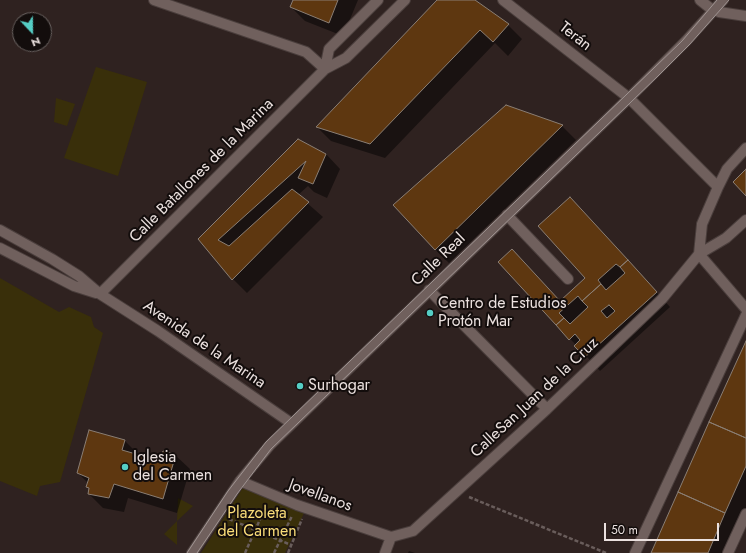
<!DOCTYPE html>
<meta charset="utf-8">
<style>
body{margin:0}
#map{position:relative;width:746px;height:553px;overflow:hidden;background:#2f2220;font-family:Jost,sans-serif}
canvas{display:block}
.north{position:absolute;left:12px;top:12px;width:40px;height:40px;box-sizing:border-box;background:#130d0c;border:1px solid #696260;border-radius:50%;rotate:158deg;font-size:11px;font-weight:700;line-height:16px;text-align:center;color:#ebe1df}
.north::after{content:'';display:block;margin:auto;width:14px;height:18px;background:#55cec5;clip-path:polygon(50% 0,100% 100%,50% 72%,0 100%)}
.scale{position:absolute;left:604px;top:523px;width:115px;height:18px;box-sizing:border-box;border:2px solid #ebe1df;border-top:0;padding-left:5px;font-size:12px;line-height:14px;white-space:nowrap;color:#ebe1df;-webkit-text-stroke:3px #130d0c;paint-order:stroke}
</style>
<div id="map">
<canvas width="746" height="553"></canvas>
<div class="north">N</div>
<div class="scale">50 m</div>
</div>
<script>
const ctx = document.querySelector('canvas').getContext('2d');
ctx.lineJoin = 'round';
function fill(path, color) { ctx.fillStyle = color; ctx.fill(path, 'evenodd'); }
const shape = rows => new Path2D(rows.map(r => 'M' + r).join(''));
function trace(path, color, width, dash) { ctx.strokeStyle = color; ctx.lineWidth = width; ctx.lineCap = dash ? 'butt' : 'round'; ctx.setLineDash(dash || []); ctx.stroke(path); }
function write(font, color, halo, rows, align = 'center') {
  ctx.font = font + ' Jost,sans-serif'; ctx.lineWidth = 4; ctx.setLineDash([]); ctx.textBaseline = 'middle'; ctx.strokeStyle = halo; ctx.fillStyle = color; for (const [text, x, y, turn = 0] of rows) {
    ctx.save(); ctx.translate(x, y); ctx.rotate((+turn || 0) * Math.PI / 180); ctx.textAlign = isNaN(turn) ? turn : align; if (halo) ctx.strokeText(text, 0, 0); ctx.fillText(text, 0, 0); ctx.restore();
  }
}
const green = shape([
 [96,67,147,82,118,176,64,158],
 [56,98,75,104,67,126,54,122],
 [0,278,59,312,69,307,91,317,94,327,103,333,60,482,40,486,37,496,0,481],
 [244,486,306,509,285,553,201,553],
 [178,498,193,506,177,521,177,545,164,534,177,521]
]);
const shadow = shape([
 [294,0,358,0,343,36,305,21,291,7],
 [438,0,473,0,508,25,522,39,508,56,495,43,385,158,331,141,317,127],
 [562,126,576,140,449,263,435,249],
 [298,140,326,154,340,169,327,198,314,192,308,186,298,195,323,217,247,293,233,279,199,239],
 [584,213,670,307,600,371,499,262,560,302,587,278],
 [746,344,746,513,728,553,652,553],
 [124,440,139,455,161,462,175,455,190,469,177,513,128,498,124,512,103,508,89,494,90,490,87,487,88,483,78,473],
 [409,551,415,553,408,553]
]);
const building = shape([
 [293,0,338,0,329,23,290,7,293,0],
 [437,0,475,0,509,24,493,42,480,30,370,144,316,127,437,0],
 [506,105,563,125,435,250,393,205,506,105],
 [298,139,326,154,313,184,298,178,306,161,218,240,229,246,292,189,309,202,232,280,198,239,298,139],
 [746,169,746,196,733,182,746,169],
 [570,197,628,260,620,267,616,264,598,280,601,284,582,301,578,296,559,313,564,318,556,325,498,262,512,249,560,301,585,278,538,226,570,197],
 [628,260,657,292,585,357,574,346,580,340,575,334,569,340,556,325,564,318,570,324,588,307,582,301,601,284,606,290,625,273,620,267,628,260],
 [609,305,615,311,607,318,601,311,609,305],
 [746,341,746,438,709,422,746,341],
 [709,422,746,438,746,466,725,513,678,492,709,422],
 [89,430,125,440,122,450,160,461,163,451,176,454,163,499,114,484,109,498,88,494,89,488,86,487,89,478,77,473,89,430],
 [678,492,725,513,708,553,651,553,678,492]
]);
const path = shape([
 [469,497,606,553],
 [229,519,291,545],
 [245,553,266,506],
 [274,553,292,516],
 [288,553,302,519]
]);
const minor = shape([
 [378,0,329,49,325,69,346,58,405,0],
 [503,0,629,98,718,187],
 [700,0,710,8,719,12,746,16],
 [507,215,568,279],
 [0,230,52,259,79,276,100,294,158,331,291,423],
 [0,248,74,286,96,293],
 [699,254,702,224,718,187,727,169,746,148],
 [699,254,746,309],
 [429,290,547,409],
 [100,294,325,69,306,52,154,0],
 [240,481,297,505,391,537],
 [192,553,240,481,270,445,629,98,686,41,723,0],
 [385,553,391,537,413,531,547,409,662,299,699,254,726,238,746,220],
 [635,553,746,315],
 [728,553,746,514]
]);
const tram = shape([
 [187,553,228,491,266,442,682,41,717,0],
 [197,553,237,494,271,449,658,76,690,44,729,0]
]);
const markers = [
 [430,313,4,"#55cec5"],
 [300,386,4,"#55cec5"],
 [125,467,4,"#55cec5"]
];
const streetNames = [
 ["Terán",575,37,38],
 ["Calle Batallones de la Marina",202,171,-45],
 ["Calle Real",439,260,-44],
 ["Avenida de la Marina",204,345,34],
 ["CalleSan Juan de la Cruz",535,398,-43],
 ["Jovellanos",320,496,20]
];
const poiNames = [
 ["Centro de Estudios",438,304],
 ["Protón Mar",438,322],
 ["Surhogar",308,386],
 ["Iglesia",133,458],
 ["del Carmen",133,476]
];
const parkNames = [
 ["Plazoleta",257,514],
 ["del Carmen",257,532]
];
fill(green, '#392f0a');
fill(shadow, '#0007');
fill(building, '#5e3710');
trace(building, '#8a7e74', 1);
trace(minor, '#4a3e3c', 12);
trace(path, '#695d5b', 2.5, [4, 2]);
trace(minor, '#70605d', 10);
trace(tram, '#9f9492', 1);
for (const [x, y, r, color] of markers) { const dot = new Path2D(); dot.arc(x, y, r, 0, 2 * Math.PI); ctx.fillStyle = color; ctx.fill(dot); trace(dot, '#130d0c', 1.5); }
write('16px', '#ebe1df', '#130d0c', streetNames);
write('16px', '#ebe1df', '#130d0c', poiNames, 'left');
write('16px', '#fadd79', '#130d0c', parkNames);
</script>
